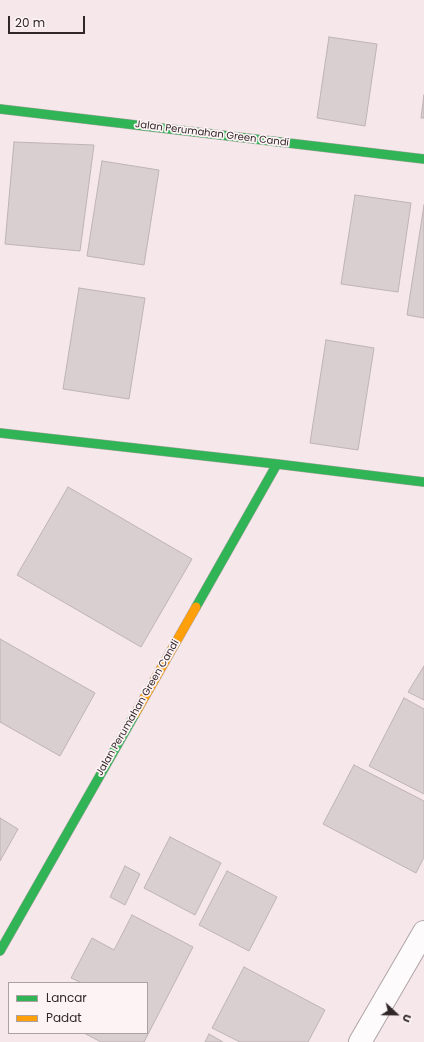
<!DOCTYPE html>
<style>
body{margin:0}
#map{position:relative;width:424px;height:1042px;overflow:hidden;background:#f5e7ea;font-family:Poppins,sans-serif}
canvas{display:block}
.legend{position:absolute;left:8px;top:982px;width:140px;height:52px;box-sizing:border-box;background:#fdf3f5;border:1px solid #aba1a3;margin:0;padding:5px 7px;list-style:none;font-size:12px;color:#312729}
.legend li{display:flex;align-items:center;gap:8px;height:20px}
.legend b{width:20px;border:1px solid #aba1a3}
.north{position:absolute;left:376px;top:994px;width:40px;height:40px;-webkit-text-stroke:3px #fdf3f5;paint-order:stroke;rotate:112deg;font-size:11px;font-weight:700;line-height:16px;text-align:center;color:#312729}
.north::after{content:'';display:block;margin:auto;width:14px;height:18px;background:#312729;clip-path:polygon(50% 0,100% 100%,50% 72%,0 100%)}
.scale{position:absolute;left:8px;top:16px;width:77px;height:18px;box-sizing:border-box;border:2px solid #312729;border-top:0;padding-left:5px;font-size:12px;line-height:14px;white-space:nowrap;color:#312729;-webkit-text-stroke:3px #fdf3f5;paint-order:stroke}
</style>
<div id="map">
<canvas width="424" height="1042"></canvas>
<ul class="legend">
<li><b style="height:5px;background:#30b455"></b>Lancar</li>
<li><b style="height:5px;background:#ff9f0a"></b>Padat</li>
</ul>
<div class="north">U</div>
<div class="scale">20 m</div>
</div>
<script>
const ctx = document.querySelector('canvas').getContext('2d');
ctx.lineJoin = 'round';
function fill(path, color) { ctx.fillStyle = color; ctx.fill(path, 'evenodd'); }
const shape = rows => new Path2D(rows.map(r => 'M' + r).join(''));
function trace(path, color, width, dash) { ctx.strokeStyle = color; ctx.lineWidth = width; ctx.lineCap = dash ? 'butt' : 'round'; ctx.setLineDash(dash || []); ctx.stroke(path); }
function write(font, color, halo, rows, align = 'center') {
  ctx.font = font + ' Poppins,sans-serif'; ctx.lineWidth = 3.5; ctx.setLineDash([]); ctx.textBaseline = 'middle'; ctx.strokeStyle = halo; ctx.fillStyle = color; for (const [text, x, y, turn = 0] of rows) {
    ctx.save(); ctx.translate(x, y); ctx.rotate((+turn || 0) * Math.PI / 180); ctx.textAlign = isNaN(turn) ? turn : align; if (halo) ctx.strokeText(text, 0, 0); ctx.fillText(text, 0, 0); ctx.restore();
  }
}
const building = shape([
 [329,37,377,44,365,126,317,118,329,37],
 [424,95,424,118,421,118,424,95],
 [14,142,94,145,80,251,5,244,14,142],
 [102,161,159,170,144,265,87,256,102,161],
 [355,195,411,203,398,292,341,284,355,195],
 [424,205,424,318,407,315,424,205],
 [79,288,145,298,129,399,63,389,79,288],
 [326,340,374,348,358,450,310,443,326,340],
 [68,487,192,559,141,647,17,575,68,487],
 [0,639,95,693,60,756,0,722,0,639],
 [424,666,424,700,408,692,424,666],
 [404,698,424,709,424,794,369,766,404,698],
 [354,765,424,801,424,857,416,873,323,824,354,765],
 [0,818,18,829,0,861,0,818],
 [170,837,221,863,195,915,144,888,170,837],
 [125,866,140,874,125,905,110,897,125,866],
 [227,871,277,897,249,951,199,925,227,871],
 [132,915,193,947,144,1042,101,1042,84,1033,147,1033,147,983,82,983,71,978,92,938,114,950,132,915],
 [244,967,325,1010,308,1042,240,1042,212,1028,244,967],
 [209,1034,223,1042,205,1042,209,1034]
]);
const street = shape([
 [360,1042,424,932]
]);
const fast = shape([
 [0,109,424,159],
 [0,433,277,464,424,482],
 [196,607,277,464],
 [0,951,135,714]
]);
const slow = shape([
 [135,714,196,607]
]);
const streetNames = [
 ["Jalan Perumahan Green Candi",212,134,7],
 ["Jalan Perumahan Green Candi",138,708,-60]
];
fill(building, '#d9ced0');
trace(building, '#beb3b6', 1);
trace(street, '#afa4a7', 24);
trace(fast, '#afa4a7', 10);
trace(slow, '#afa4a7', 10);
trace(street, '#fefbfc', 22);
trace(fast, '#30b455', 9);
trace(slow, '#ff9f0a', 9);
write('10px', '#312729', '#fdf3f5', streetNames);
</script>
